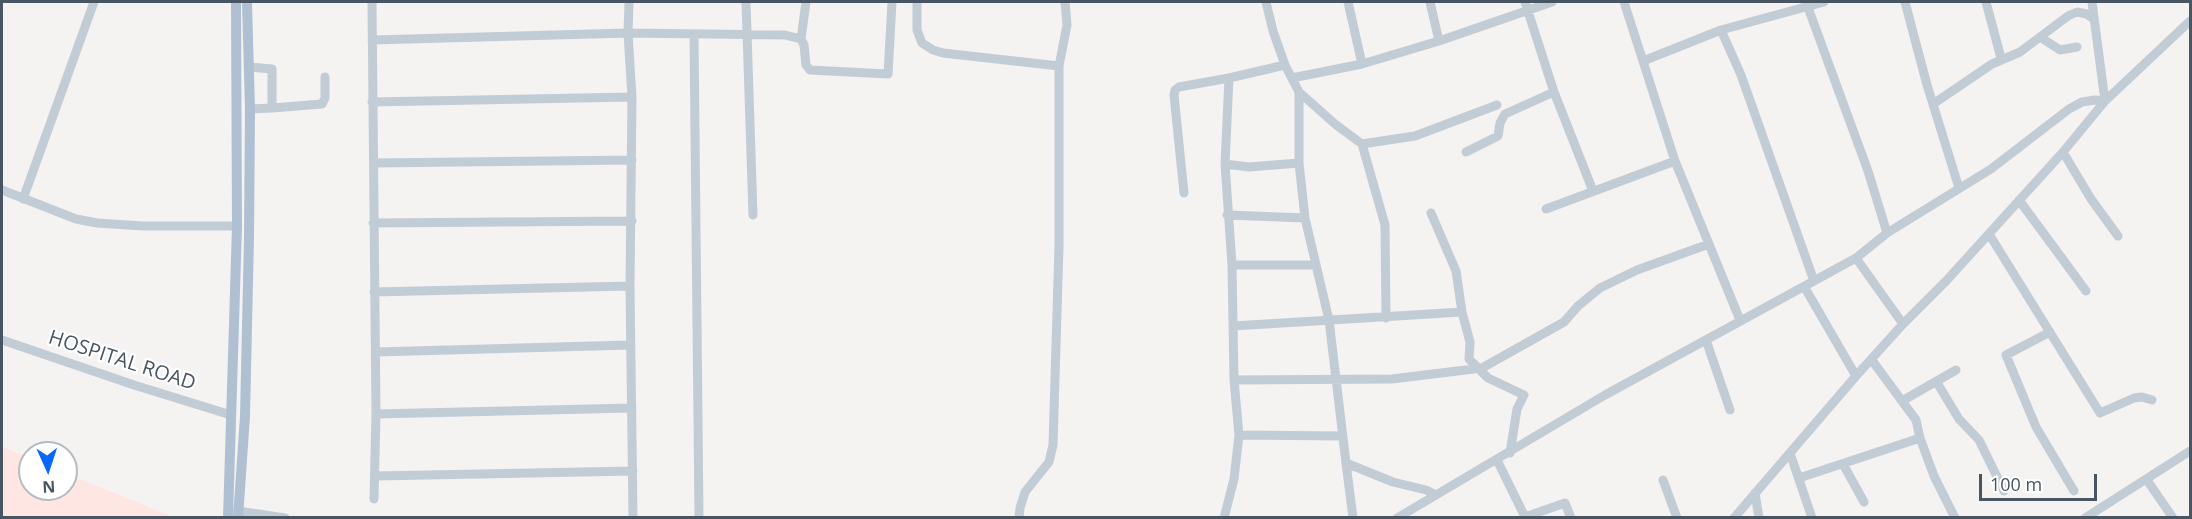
<!DOCTYPE html>
<style>
body{margin:0}
#map{position:relative;width:2192px;height:519px;overflow:hidden;background:#f5f2f2;font-family:"Open Sans",sans-serif}
canvas{display:block}
.frame{position:absolute;inset:0;border:3px solid #485562;pointer-events:none}
.north{position:absolute;left:18px;top:441px;width:60px;height:60px;box-sizing:border-box;background:#fff;border:2px solid #b6bbc0;border-radius:50%;rotate:177deg;font-size:16px;font-weight:700;line-height:24px;text-align:center;color:#485562}
.north::after{content:'';display:block;margin:auto;width:21px;height:27px;background:#0868f9;clip-path:polygon(50% 0,100% 100%,50% 72%,0 100%)}
.scale{position:absolute;left:1979px;top:474px;width:118px;height:27px;box-sizing:border-box;border:3px solid #485562;border-top:0;padding-left:8px;font-size:18px;line-height:21px;white-space:nowrap;color:#485562;-webkit-text-stroke:4px #fff;paint-order:stroke}
</style>
<div id="map">
<canvas width="2192" height="519"></canvas>
<div class="frame"></div>
<div class="north">N</div>
<div class="scale">100 m</div>
</div>
<script>
const ctx = document.querySelector('canvas').getContext('2d');
ctx.lineJoin = 'round';
function fill(path, color) { ctx.fillStyle = color; ctx.fill(path, 'evenodd'); }
const shape = rows => new Path2D(rows.map(r => 'M' + r).join(''));
function trace(path, color, width, dash) { ctx.strokeStyle = color; ctx.lineWidth = width; ctx.lineCap = dash ? 'butt' : 'round'; ctx.setLineDash(dash || []); ctx.stroke(path); }
function write(font, color, halo, rows, align = 'center') {
  ctx.font = font + ' "Open Sans",sans-serif'; ctx.lineWidth = 4.5; ctx.setLineDash([]); ctx.textBaseline = 'middle'; ctx.strokeStyle = halo; ctx.fillStyle = color; for (const [text, x, y, turn = 0] of rows) {
    ctx.save(); ctx.translate(x, y); ctx.rotate((+turn || 0) * Math.PI / 180); ctx.textAlign = isNaN(turn) ? turn : align; if (halo) ctx.strokeText(text, 0, 0); ctx.fillText(text, 0, 0); ctx.restore();
  }
}
const medical = shape([
 [2,447,30,458,30,489,66,489,66,473,173,517,2,517]
]);
const minor = shape([
 [372,2,376,414,374,499],
 [629,2,628,33,632,97,630,286,633,518],
 [746,2,753,215],
 [917,2,917,30,922,43,933,50,943,53,1059,66],
 [1266,2,1273,31,1285,65,1299,92,1299,163,1305,218,1329,320,1346,463,1393,482,1426,490,1436,495],
 [1348,2,1362,64],
 [1430,2,1439,41],
 [1525,2,1554,92,1593,191],
 [1624,2,1675,161,1740,320],
 [1806,2,1868,171,1887,233],
 [1905,2,1927,85,1959,188],
 [1986,2,2001,58],
 [1721,30,1741,75,1814,281],
 [694,34,699,518],
 [2040,37,2060,50,2077,47],
 [801,39,806,2],
 [372,40,628,33,785,35,801,39,804,45,806,65,810,70,888,74,892,2],
 [1643,61,1721,30,1824,2],
 [249,67,272,69,272,108,250,109],
 [1292,78,1362,64,1439,41,1552,2],
 [1299,92,1335,124,1362,144,1385,225,1386,318],
 [372,102,632,97],
 [1933,104,1992,64,2020,52,2068,16,2077,12,2087,14,2094,19],
 [272,108,322,104,325,98,325,77],
 [1362,144,1415,136,1497,105],
 [1466,152,1498,136,1500,123,1505,114,1554,92],
 [2063,152,2091,199,2118,236],
 [374,163,632,160],
 [1225,164,1249,167,1299,163],
 [2,190,76,219,97,223,143,226,237,226],
 [1184,193,1174,95,1175,90,1179,87,1229,78],
 [23,199,94,2],
 [2019,200,2086,291],
 [1546,209,1675,161],
 [1431,213,1456,271,1462,312,1470,342,1469,359,1488,378,1524,395,1517,409,1510,453],
 [1227,215,1305,218],
 [373,223,632,221],
 [1989,234,2100,413,2134,398,2142,397,2152,400],
 [1856,258,1903,324],
 [1232,265,1316,265],
 [1805,288,1856,376],
 [374,292,630,286],
 [1233,326,1462,312],
 [2050,332,2006,355,2036,427,2074,491],
 [2,340,134,385,231,415],
 [1706,340,1730,410],
 [376,352,630,345],
 [1871,359,1916,420,1920,438,1934,476,1955,518],
 [1234,380,1392,379,1482,368,1564,322,1578,306,1600,288,1637,270,1709,244],
 [1936,381,1959,419,1979,440,2004,491],
 [1902,401,1956,370],
 [376,414,632,408],
 [1239,435,1342,436],
 [1790,453,1812,518],
 [1497,460,1525,517,1565,503,1571,518],
 [1346,463,1353,518],
 [1843,464,1864,502],
 [376,476,633,471],
 [1799,478,1920,438],
 [1663,480,1677,518],
 [2147,480,2173,518],
 [1755,493,1759,518],
 [238,511,285,518],
 [1019,518,1020,508,1025,492,1049,462,1053,445,1059,246,1059,66,1067,25,1065,2],
 [1224,518,1234,479,1239,435,1234,380,1232,265,1225,164,1229,78,1285,65],
 [1397,518,1605,395,1856,258,1887,233,1991,169,2069,109,2082,102,2095,100,2105,101,2092,2],
 [1734,518,1856,376,1903,324,1947,280,2063,152,2105,101,2190,21],
 [2085,518,2190,451]
]);
const major = shape([
 [228,518,237,226,236,2],
 [238,518,245,416,249,237,250,109,247,2]
]);
const streetNames = [
 ["HOSPITAL ROAD",122,361,18]
];
fill(medical, '#fee6e3');
trace(minor, '#c2ccd5', 9);
trace(major, '#b0c0d3', 10);
write('20px', '#485562', '#fff', streetNames);
</script>
